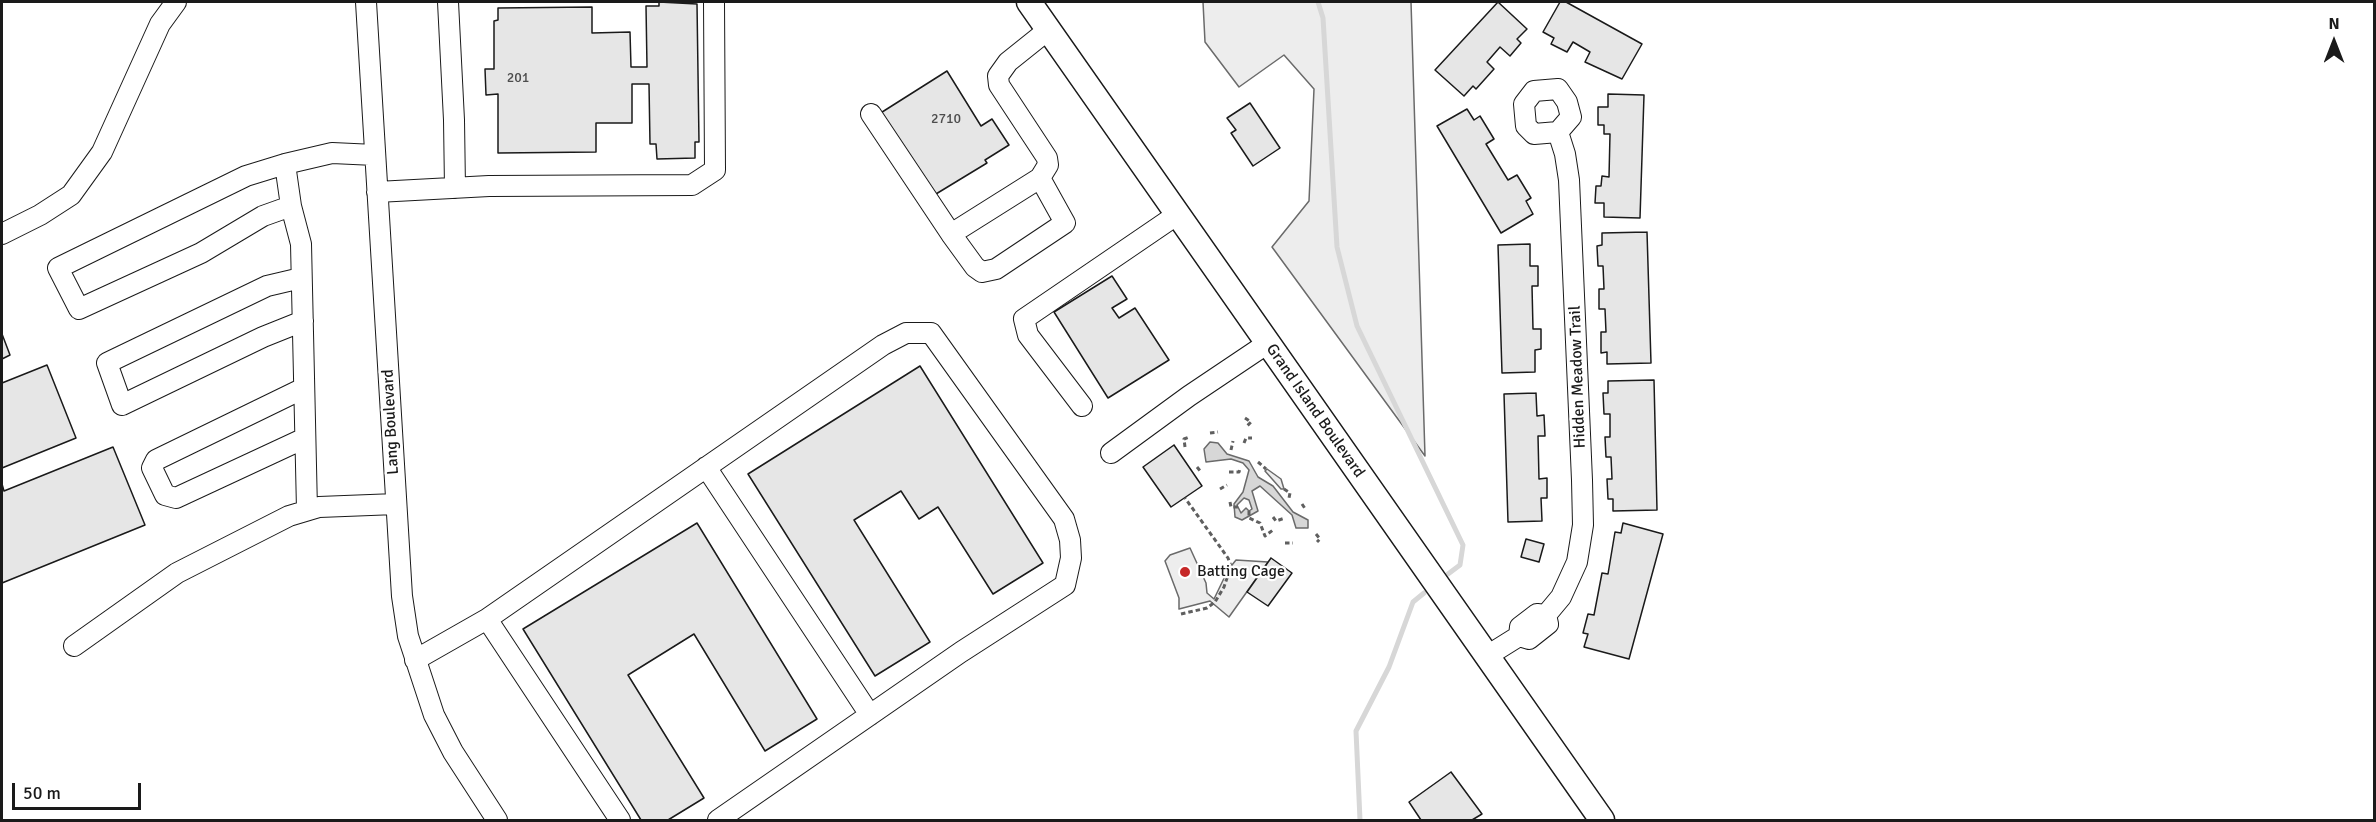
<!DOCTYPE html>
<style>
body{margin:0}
#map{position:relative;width:2376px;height:822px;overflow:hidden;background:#fff;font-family:Signika,sans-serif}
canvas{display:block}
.frame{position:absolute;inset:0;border:3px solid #1a1a1a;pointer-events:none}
.north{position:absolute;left:2304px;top:12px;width:60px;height:60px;-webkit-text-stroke:4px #fff;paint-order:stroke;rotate:0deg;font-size:16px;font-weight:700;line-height:24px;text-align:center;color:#1a1a1a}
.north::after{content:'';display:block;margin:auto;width:21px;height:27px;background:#1a1a1a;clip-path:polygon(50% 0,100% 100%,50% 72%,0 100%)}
.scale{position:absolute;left:12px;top:783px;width:129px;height:27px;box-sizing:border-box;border:3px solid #1a1a1a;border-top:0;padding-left:8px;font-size:18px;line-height:21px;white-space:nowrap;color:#1a1a1a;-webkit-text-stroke:4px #fff;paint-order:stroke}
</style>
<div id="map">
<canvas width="2376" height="822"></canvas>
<div class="frame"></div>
<div class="north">N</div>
<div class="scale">50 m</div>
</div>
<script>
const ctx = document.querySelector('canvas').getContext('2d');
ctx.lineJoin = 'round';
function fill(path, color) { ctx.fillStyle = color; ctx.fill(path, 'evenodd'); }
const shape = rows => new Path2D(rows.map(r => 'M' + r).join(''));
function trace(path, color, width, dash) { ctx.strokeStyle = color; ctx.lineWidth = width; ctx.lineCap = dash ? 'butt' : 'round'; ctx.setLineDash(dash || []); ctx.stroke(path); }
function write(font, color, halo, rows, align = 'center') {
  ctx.font = font + ' Signika,sans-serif'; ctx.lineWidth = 4.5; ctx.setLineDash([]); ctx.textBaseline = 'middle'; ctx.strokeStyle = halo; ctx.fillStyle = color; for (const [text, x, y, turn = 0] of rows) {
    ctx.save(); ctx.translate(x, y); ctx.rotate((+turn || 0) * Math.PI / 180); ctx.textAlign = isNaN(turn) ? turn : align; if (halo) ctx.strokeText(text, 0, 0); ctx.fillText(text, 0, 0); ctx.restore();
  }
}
const built = shape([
 [1203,2,1411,2,1425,456,1272,247,1309,201,1314,89,1284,55,1239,87,1205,42,1203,2],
 [1267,469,1281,479,1284,489,1281,489,1265,471,1267,469],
 [1190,548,1206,583,1207,593,1214,599,1228,570,1236,560,1268,562,1229,617,1210,601,1179,609,1179,598,1165,561,1170,555,1190,548]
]);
const water = shape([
 [1210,442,1218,443,1227,454,1249,461,1258,477,1273,486,1293,512,1308,520,1308,528,1296,528,1292,515,1260,486,1252,491,1258,511,1242,520,1235,517,1234,504,1243,492,1249,470,1243,463,1231,459,1206,462,1204,449,1210,442],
 [1244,498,1249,500,1252,509,1249,511,1246,508,1241,513,1237,505,1244,498]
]);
const stream = shape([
 [1318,2,1323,18,1337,247,1357,326,1463,545,1460,565,1448,574],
 [1360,820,1356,731,1389,667,1413,602,1424,593]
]);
const building = shape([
 [659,2,697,4,699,142,695,142,695,158,657,159,656,144,650,144,649,84,632,84,632,123,596,123,596,152,498,153,498,94,486,95,485,69,494,69,494,21,498,20,498,8,592,7,592,33,630,32,631,67,647,67,646,6,659,6,659,2],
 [1498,2,1527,29,1517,39,1521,43,1510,56,1500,47,1487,62,1494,69,1476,89,1473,86,1464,96,1435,70,1498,2],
 [1560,2,1566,2,1642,44,1622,79,1585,62,1590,52,1573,42,1567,52,1551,44,1554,38,1543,32,1560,2],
 [947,71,981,126,992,119,1009,145,985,160,987,163,931,197,879,114,947,71],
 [1608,94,1644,95,1640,218,1604,217,1604,203,1595,203,1596,186,1601,186,1602,176,1609,177,1610,134,1604,134,1604,125,1598,125,1598,107,1608,107,1608,94],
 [1250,103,1280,148,1253,166,1231,133,1236,130,1227,118,1250,103],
 [1467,109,1474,120,1480,116,1494,139,1486,144,1508,180,1517,175,1531,198,1526,201,1533,214,1501,233,1437,126,1467,109],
 [1647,232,1651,363,1607,364,1607,352,1601,353,1601,332,1606,332,1605,309,1599,309,1599,289,1604,289,1603,266,1598,266,1597,246,1602,245,1602,233,1647,232],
 [1530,244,1530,266,1538,266,1538,286,1532,286,1533,329,1541,329,1541,349,1535,350,1535,372,1502,373,1498,245,1530,244],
 [1112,276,1127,299,1112,308,1119,318,1135,308,1169,360,1108,398,1054,312,1112,276],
 [2,334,10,355,2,359,2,334],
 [47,365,76,438,2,468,2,383,47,365],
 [920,366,1043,563,993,594,938,507,919,519,901,491,854,520,930,642,875,676,748,474,920,366],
 [1654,380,1657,510,1613,511,1613,499,1608,499,1607,479,1612,479,1611,457,1606,457,1605,437,1610,437,1610,414,1604,414,1603,393,1608,393,1608,381,1654,380],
 [1536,393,1537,416,1544,415,1545,436,1538,436,1539,479,1547,478,1547,498,1541,498,1542,521,1508,522,1504,394,1536,393],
 [1174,445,1202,486,1171,507,1143,467,1174,445],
 [113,447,145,525,2,583,2,484,4,491,113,447],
 [697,523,817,719,765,751,694,634,628,675,704,798,668,820,641,820,523,629,697,523],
 [1623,523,1663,534,1629,659,1584,647,1588,634,1583,633,1588,614,1594,615,1602,573,1608,574,1615,532,1621,533,1623,523],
 [1526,539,1544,544,1539,562,1521,557,1526,539],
 [1271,558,1292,573,1268,606,1247,592,1271,558],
 [1451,772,1482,814,1472,820,1421,820,1409,802,1451,772]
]);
const path = shape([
 [1245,418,1251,422,1247,426],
 [1210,433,1218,432],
 [1244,443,1246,438,1252,438],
 [1185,447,1184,439,1189,437],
 [1231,450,1233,441],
 [1258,462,1266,469],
 [1197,467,1201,472],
 [1229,472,1239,472,1240,469],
 [1220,489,1227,485],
 [1284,489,1290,493,1289,498],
 [1230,502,1231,507,1238,507],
 [1302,504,1306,510],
 [1249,511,1249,518,1260,523,1265,536,1273,530],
 [1273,517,1276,521,1285,518],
 [1316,534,1320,539,1317,542],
 [1285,543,1293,543],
 [1181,614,1207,608,1215,602,1224,587,1231,566,1228,558,1185,498]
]);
const minor = shape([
 [366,2,402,596,408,636,434,715,453,752,497,820],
 [448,2,454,120,455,188],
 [871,114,951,234,1040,178,1048,165,1047,158,999,85,998,76,1008,62,1048,30],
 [285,164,291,206,263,216,201,253,79,309,58,268,246,176,285,164,332,153,375,155],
 [377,192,489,186,692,185,715,170,714,2],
 [291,206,301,244,307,510],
 [2,234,40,215,71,195,102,152,160,24,176,2],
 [951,234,975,267,982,272,996,269,1065,223,1040,178],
 [301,278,267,286,107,363,122,405,263,337,303,321],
 [304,388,156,460,152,468,165,495,176,498,305,438],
 [1082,406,1028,335,1024,319,1178,214],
 [1111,453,1189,396,1268,343],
 [706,467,870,715],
 [1546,615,1561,597,1577,562,1583,525,1582,480,1569,180,1565,154,1558,132,1534,134,1526,126,1524,104,1534,91,1558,89,1567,102,1571,117,1558,132],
 [487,619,883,345,906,333,931,333,1064,519,1070,540,1071,558,1065,585,961,652,718,820],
 [74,646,177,573,289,516,319,507,396,504],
 [1487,656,1519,636,1529,639,1548,624,1546,615,1537,614,1520,627,1519,636],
 [415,660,487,619,620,820]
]);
const major = shape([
 [1029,2,1602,820]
]);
const markers = [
 [1185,572,6,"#c62828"]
];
const numberNames = [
 ["201",518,78],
 ["2710",946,119]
];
const streetNames = [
 ["Hidden Meadow Trail",1578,377,-92],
 ["Grand Island Boulevard",1315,411,55],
 ["Lang Boulevard",391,422,-93]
];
const poiNames = [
 ["Batting Cage",1197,572]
];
fill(built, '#ededed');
trace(built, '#6a6a6a', 1.5);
fill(water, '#d7d7d7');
trace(water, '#6a6a6a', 1.5);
trace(stream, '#d7d7d7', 5);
fill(building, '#e6e6e6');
trace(building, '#1a1a1a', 1.5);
trace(minor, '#1a1a1a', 22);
trace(major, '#1a1a1a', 27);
trace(path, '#5f5f5f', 3, [4.5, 3]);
trace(minor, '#fff', 20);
trace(major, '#fff', 24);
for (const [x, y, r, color] of markers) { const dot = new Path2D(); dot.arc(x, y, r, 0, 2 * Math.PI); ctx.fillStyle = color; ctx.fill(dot); trace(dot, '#fff', 2); }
write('14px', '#4d4d4d', null, numberNames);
write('16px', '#1a1a1a', '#fff', streetNames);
write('16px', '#1a1a1a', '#fff', poiNames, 'left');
</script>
